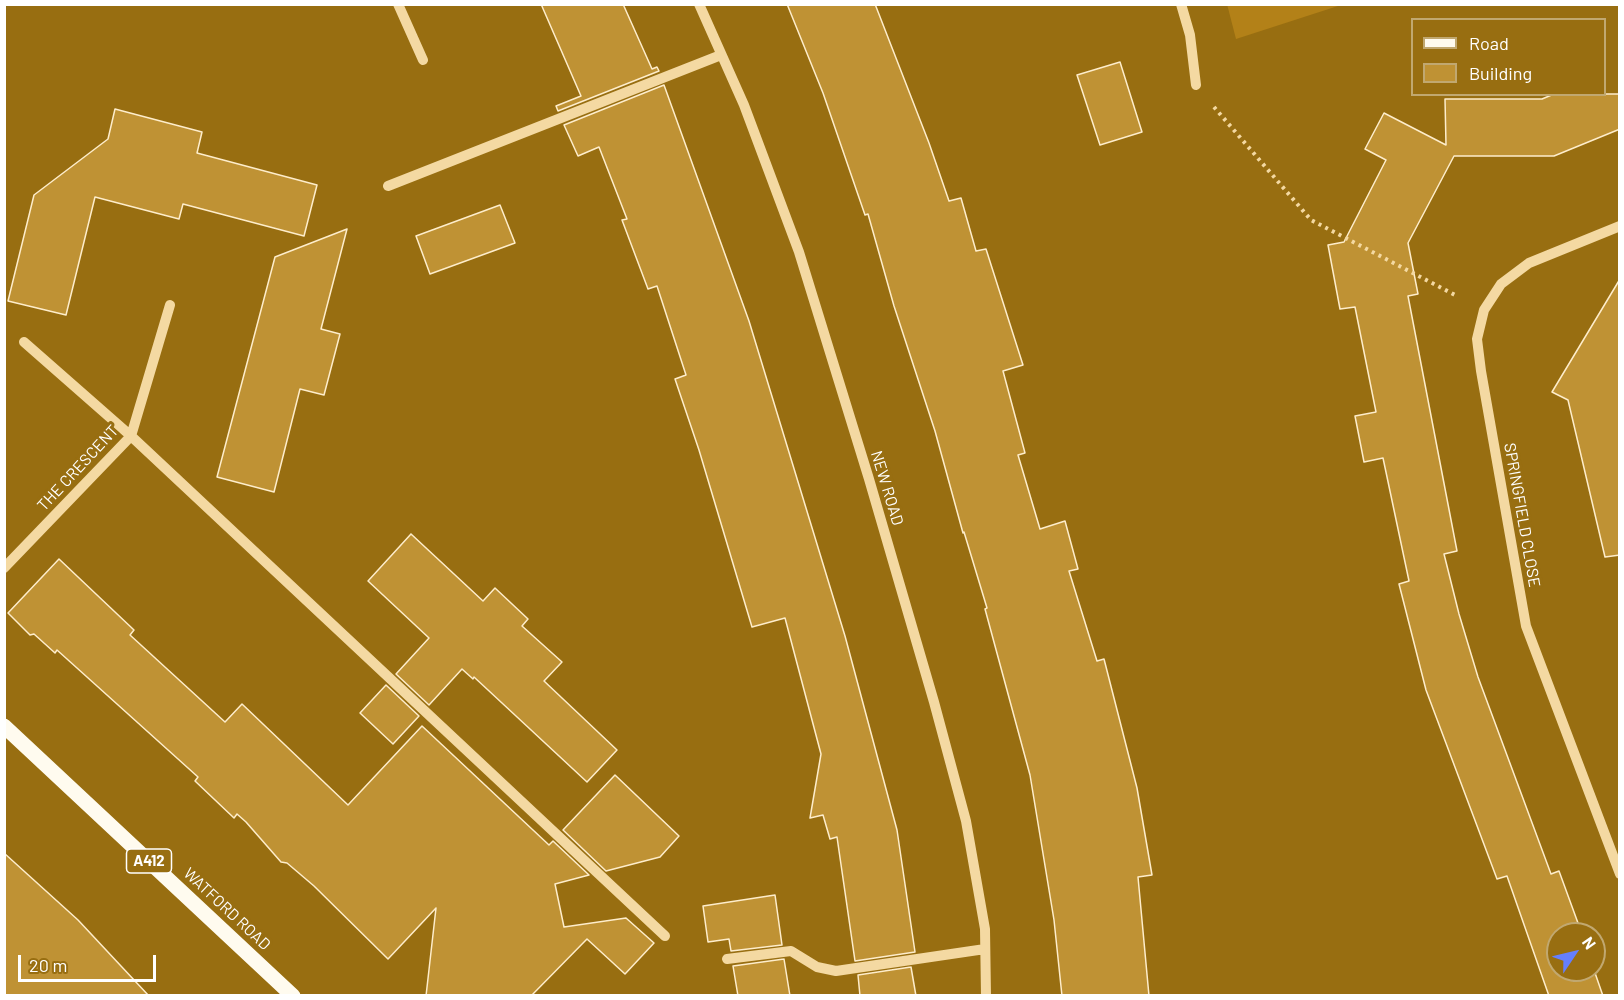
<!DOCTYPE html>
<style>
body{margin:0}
#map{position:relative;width:1624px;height:1000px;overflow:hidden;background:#986e11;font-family:Barlow,sans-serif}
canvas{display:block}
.frame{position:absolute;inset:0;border:6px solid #fff;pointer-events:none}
.legend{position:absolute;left:1411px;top:18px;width:195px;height:78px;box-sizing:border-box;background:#986e11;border:2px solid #c1a870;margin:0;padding:8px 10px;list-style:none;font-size:18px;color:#fff}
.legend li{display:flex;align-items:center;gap:12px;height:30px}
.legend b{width:30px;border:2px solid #c1a870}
.north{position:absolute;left:1546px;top:922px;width:60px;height:60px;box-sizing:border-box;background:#986e11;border:2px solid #c1a870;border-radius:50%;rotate:55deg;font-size:16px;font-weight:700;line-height:24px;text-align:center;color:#fff}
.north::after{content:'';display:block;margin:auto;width:21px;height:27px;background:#657fff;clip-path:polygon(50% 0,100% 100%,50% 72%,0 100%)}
.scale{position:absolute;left:18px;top:955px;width:138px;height:27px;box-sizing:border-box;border:3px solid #fff;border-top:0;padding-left:8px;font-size:18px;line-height:21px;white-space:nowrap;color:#fff;-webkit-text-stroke:4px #986e11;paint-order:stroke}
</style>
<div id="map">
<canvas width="1624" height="1000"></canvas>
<div class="frame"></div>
<ul class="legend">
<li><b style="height:8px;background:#fffbef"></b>Road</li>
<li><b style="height:16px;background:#bf9234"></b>Building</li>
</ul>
<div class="north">N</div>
<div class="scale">20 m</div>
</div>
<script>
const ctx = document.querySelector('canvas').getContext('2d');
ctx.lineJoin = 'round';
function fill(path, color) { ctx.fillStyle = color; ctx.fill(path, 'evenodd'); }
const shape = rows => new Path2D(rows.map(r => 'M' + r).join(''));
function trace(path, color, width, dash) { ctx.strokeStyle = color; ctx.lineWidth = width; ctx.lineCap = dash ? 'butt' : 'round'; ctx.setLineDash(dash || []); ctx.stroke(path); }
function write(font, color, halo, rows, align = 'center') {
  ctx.font = font + ' Barlow,sans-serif'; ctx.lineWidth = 6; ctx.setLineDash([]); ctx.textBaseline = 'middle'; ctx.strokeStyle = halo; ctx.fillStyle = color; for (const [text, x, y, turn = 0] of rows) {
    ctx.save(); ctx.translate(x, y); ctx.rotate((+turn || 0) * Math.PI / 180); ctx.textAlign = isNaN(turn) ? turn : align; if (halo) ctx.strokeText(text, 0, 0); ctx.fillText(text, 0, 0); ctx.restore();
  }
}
const green = shape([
 [1227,4,1341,4,1341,5,1236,39]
]);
const building = shape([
 [541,4,623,4,652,69,657,67,659,71,558,111,556,106,581,96,541,4],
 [787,4,875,4,929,143,949,201,961,198,976,251,986,249,1023,365,1003,371,1025,453,1018,455,1040,529,1065,521,1078,569,1069,571,1097,661,1104,659,1137,788,1152,875,1138,877,1149,996,1062,996,1054,920,1030,775,985,609,987,608,964,532,963,533,935,431,894,306,868,214,865,215,823,93,787,4],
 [1120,62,1142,132,1100,145,1077,75,1120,62],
 [664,85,749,321,845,636,897,830,915,952,855,961,837,837,830,839,823,815,810,818,821,754,785,618,752,627,699,450,675,379,686,375,657,286,648,289,622,220,627,219,599,147,578,156,564,125,664,85],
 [1554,94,1620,94,1620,129,1554,156,1454,156,1408,243,1418,294,1408,296,1457,551,1444,554,1459,614,1478,677,1551,874,1559,871,1582,934,1558,934,1558,970,1594,970,1603,996,1549,996,1507,876,1497,879,1426,690,1399,584,1409,581,1383,458,1364,462,1355,416,1376,412,1355,307,1340,309,1328,245,1344,242,1386,160,1365,149,1384,113,1446,145,1445,99,1542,99,1554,94],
 [115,109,202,132,197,153,317,185,304,236,183,204,179,219,95,197,66,315,8,301,34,195,108,139,115,109],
 [500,205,515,243,430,274,416,236,500,205],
 [347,229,321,329,340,334,324,395,300,389,274,492,217,477,275,257,347,229],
 [1620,279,1620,555,1605,557,1568,400,1552,392,1620,279],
 [411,534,483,601,495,588,528,619,522,626,562,662,544,681,617,750,587,782,474,677,473,679,462,669,429,705,396,674,429,638,368,581,411,534],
 [59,559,134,630,130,635,225,722,242,704,348,805,422,726,549,845,553,841,589,875,555,884,564,927,626,918,654,943,625,974,587,939,531,996,426,996,436,908,388,959,314,886,287,863,281,862,246,822,237,814,234,818,195,781,198,777,57,650,55,653,34,634,30,635,8,613,59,559],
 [386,685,419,716,393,744,360,713,386,685],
 [615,775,679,836,660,857,606,871,563,830,615,775],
 [4,853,78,920,149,996,4,996,4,853],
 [775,895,782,945,731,951,729,939,708,942,703,906,775,895],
 [784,959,790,996,738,996,733,966,784,959],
 [911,967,916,996,860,996,858,975,911,967]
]);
const path = shape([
 [1214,107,1311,220,1457,296]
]);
const minor = shape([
 [398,4,423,60],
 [699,4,744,105,799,252,869,479,934,702,966,821,985,929,986,996],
 [1181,4,1190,35,1196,85],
 [388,186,721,55],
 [1620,226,1529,263,1501,284,1484,310,1477,339,1481,371,1526,626,1620,874],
 [24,342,131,436,665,936],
 [4,568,131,436,170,305],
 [727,959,791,951,817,967,836,971,985,949]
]);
const major = shape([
 [4,726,293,996]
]);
const shields = [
 [149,861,45]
];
const shieldNames = [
 ["A412",149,861]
];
const streetNames = [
 ["THE CRESCENT",78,468,-47],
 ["NEW ROAD",887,488,73],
 ["SPRINGFIELD CLOSE",1522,515,80],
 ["WATFORD ROAD",227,909,43]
];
fill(green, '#b38118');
fill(building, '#bf9234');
trace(building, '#feedcb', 1.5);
trace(path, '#f4d9a2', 4, [3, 4.5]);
trace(minor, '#f4d9a2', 10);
trace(major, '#fffbef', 15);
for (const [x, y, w] of shields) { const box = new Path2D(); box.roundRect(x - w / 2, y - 12, w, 24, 4.5); ctx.fillStyle = '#986e11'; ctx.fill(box); trace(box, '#fff', 1.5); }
write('bold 15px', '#fff', null, shieldNames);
write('16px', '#fff', '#986e11', streetNames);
</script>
